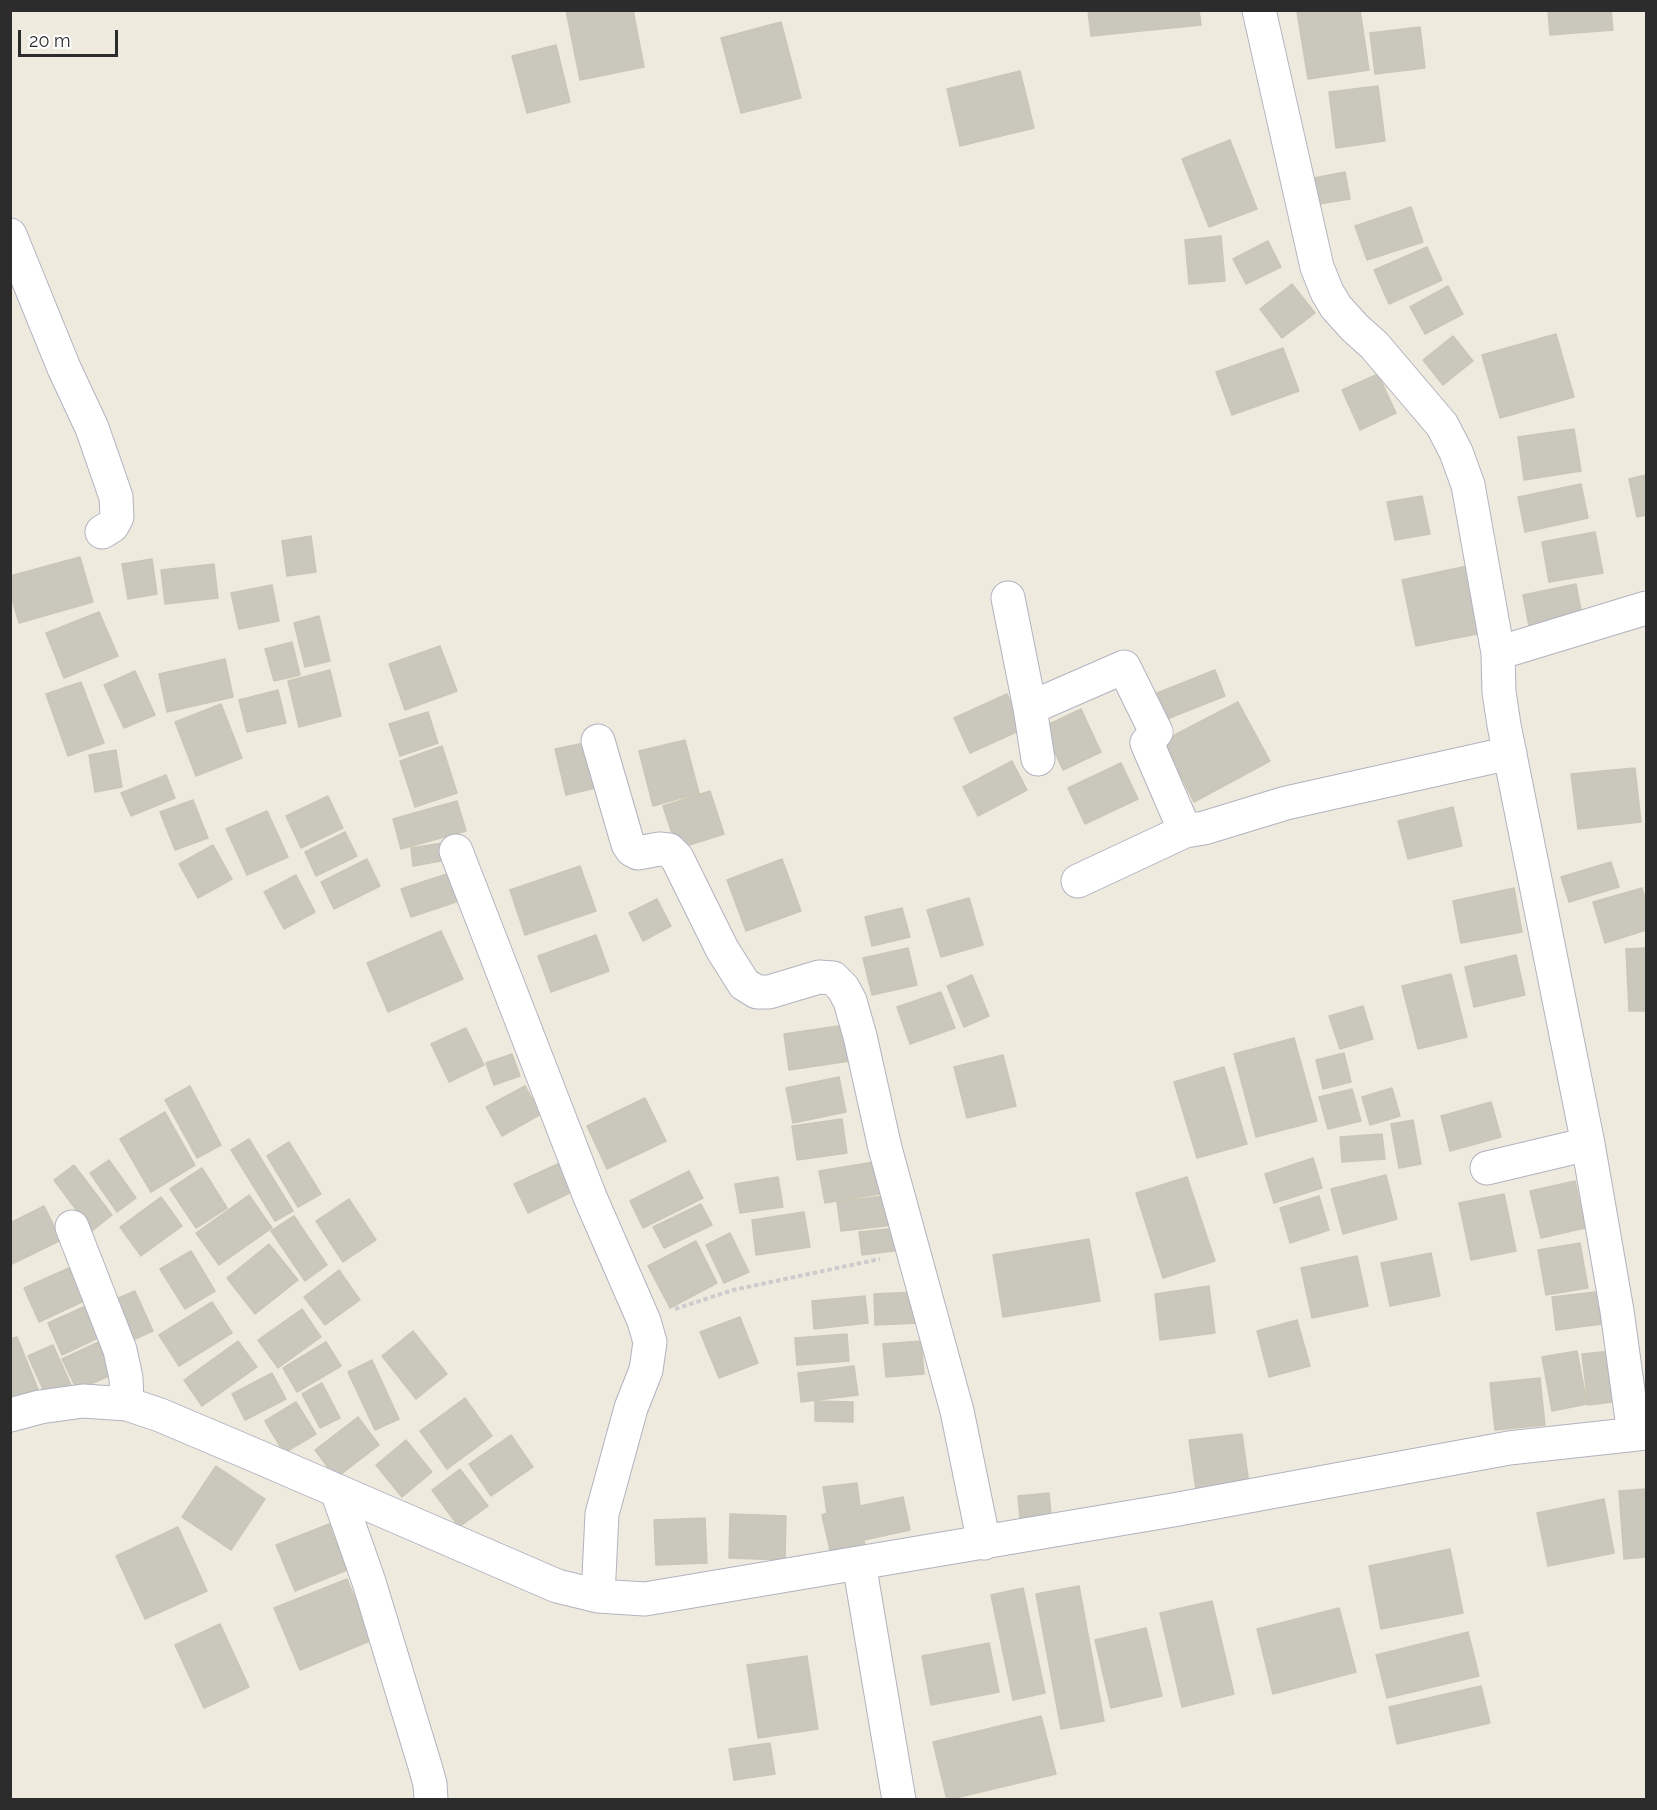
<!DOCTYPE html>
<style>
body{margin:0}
#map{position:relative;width:1657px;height:1810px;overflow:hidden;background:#efeade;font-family:Raleway,sans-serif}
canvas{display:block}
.frame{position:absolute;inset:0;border:12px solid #2c2c2c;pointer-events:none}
.scale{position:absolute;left:18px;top:30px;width:100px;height:27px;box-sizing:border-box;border:3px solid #2c2c2c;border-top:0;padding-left:8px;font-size:18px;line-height:21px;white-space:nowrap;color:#2c2c2c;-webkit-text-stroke:4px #fff;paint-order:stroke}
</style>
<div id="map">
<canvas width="1657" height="1810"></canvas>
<div class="frame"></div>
<div class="scale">20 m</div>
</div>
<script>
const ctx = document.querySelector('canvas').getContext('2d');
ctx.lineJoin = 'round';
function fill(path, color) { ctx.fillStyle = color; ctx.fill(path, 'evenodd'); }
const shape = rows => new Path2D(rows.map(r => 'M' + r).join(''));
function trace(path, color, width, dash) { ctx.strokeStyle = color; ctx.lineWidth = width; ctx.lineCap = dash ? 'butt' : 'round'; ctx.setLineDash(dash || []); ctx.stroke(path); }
const building = shape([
 [566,10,633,10,644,67,580,80,566,10],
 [1088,10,1199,10,1201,25,1091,36,1088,10],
 [1307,10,1360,10,1369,70,1308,79,1297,12,1307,10],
 [1548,10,1611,10,1613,30,1550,35,1548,10],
 [781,22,801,98,741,113,721,38,781,22],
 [1420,27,1425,68,1375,74,1370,33,1420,27],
 [556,45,570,102,527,113,512,56,556,45],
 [1020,71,1034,128,960,146,947,89,1020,71],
 [1378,86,1385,141,1336,148,1329,92,1378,86],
 [1230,140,1257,209,1209,227,1182,159,1230,140],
 [1345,172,1350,199,1319,204,1314,178,1345,172],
 [1411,207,1423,242,1367,260,1355,226,1411,207],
 [1221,236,1225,281,1189,284,1185,240,1221,236],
 [1268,241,1281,267,1246,284,1233,259,1268,241],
 [1427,247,1442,280,1389,304,1374,270,1427,247],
 [1292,284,1315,313,1282,338,1260,309,1292,284],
 [1448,286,1463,314,1425,334,1410,307,1448,286],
 [1556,334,1574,397,1500,418,1482,355,1556,334],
 [1453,336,1473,361,1443,385,1423,360,1453,336],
 [1283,348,1299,391,1232,415,1216,372,1283,348],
 [1378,374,1396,413,1360,430,1342,390,1378,374],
 [1574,429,1581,471,1524,480,1518,437,1574,429],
 [1646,475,1646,515,1637,517,1629,479,1646,475],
 [1581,484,1588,518,1525,532,1518,497,1581,484],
 [1422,496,1430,534,1395,540,1387,502,1422,496],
 [1595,532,1603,573,1549,582,1542,542,1595,532],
 [311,536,316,572,287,576,282,541,311,536],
 [80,557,93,602,19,623,10,592,10,576,80,557],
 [152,559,157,594,128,599,122,564,152,559],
 [214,564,218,598,165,604,161,570,214,564],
 [1467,566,1482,633,1416,646,1402,580,1467,566],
 [1576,584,1583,621,1530,631,1523,595,1576,584],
 [272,585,279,621,239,629,231,593,272,585],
 [99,612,118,656,64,678,46,633,99,612],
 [319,616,330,661,305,667,294,623,319,616],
 [292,642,300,675,274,681,265,649,292,642],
 [440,646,457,691,405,710,389,664,440,646],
 [225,659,233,697,167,712,159,674,225,659],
 [330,670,341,716,299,727,288,681,330,670],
 [1215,670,1225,696,1162,721,1152,695,1215,670],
 [135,671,155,715,124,728,104,685,135,671],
 [81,682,104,743,68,756,46,694,81,682],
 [278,690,286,723,247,732,239,700,278,690],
 [1007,694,1023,729,970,753,954,718,1007,694],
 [1238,702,1270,761,1194,802,1163,741,1238,702],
 [221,704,242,758,196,776,175,722,221,704],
 [1081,709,1101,752,1063,770,1043,727,1081,709],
 [428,712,438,743,400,756,389,724,428,712],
 [685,740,699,793,653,806,639,751,685,740],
 [594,741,604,786,566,795,555,749,594,741],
 [442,746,457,793,415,807,400,761,442,746],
 [116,750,122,787,95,792,89,755,116,750],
 [1012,761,1027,790,978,816,963,787,1012,761],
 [1121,763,1138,799,1085,824,1068,788,1121,763],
 [1635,768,1641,822,1578,829,1571,774,1635,768],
 [166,775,175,798,131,816,121,793,166,775],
 [710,791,724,834,677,849,663,806,710,791],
 [328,796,343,828,301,848,286,816,328,796],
 [193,800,208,838,175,850,160,812,193,800],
 [457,801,466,831,401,849,393,819,457,801],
 [1453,807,1462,846,1408,859,1398,821,1453,807],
 [267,811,288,857,247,875,226,829,267,811],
 [345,832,357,856,316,876,305,852,345,832],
 [449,842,452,859,413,866,411,848,449,842],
 [213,845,232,879,198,898,179,864,213,845],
 [367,859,380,886,334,909,321,882,367,859],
 [782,859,801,911,746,931,727,880,782,859],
 [1611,862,1619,887,1569,902,1561,877,1611,862],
 [580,866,596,911,525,935,510,890,580,866],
 [456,871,465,899,411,917,401,889,456,871],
 [296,875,315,912,284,929,264,892,296,875],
 [1514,888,1522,932,1461,943,1453,901,1514,888],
 [1642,888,1646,902,1646,930,1605,943,1593,902,1642,888],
 [969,898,983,945,941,957,927,910,969,898],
 [657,899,671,926,643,941,629,913,657,899],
 [902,908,910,937,872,946,865,917,902,908],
 [441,931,463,979,388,1012,367,963,441,931],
 [596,935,609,971,551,992,538,956,596,935],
 [908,948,917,985,872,995,863,958,908,948],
 [1646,948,1646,1011,1629,1011,1626,949,1646,948],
 [1516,955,1525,995,1474,1007,1465,967,1516,955],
 [1451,974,1467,1037,1418,1049,1402,986,1451,974],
 [972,975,989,1016,964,1027,947,986,972,975],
 [941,992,955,1028,910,1044,897,1007,941,992],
 [1363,1006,1373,1039,1340,1049,1329,1016,1363,1006],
 [845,1025,850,1061,789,1070,784,1034,845,1025],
 [466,1028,484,1065,449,1082,431,1044,466,1028],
 [1294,1038,1317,1121,1256,1137,1234,1054,1294,1038],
 [1344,1053,1351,1082,1323,1089,1316,1060,1344,1053],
 [512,1054,520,1076,494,1085,486,1063,512,1054],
 [1003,1055,1016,1106,967,1118,954,1067,1003,1055],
 [1224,1067,1247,1144,1197,1158,1174,1082,1224,1067],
 [839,1077,846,1112,793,1123,786,1088,839,1077],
 [190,1086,221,1145,197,1158,165,1100,190,1086],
 [525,1086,541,1114,502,1136,486,1107,525,1086],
 [1392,1088,1400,1116,1370,1125,1362,1097,1392,1088],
 [1352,1089,1361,1121,1328,1129,1319,1097,1352,1089],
 [645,1098,666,1141,607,1169,587,1126,645,1098],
 [1491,1102,1501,1137,1450,1151,1441,1116,1491,1102],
 [165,1112,195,1165,151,1192,120,1139,165,1112],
 [842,1119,847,1153,797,1160,792,1126,842,1119],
 [1413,1120,1421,1164,1399,1168,1391,1124,1413,1120],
 [1382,1134,1385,1159,1342,1162,1340,1137,1382,1134],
 [249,1139,293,1211,275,1221,231,1150,249,1139],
 [289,1142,321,1194,298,1207,267,1156,289,1142],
 [571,1158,584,1186,528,1213,514,1184,571,1158],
 [1313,1158,1322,1188,1274,1203,1265,1174,1313,1158],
 [109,1160,136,1198,117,1212,90,1173,109,1160],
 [880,1161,885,1193,825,1203,819,1171,880,1161],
 [74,1165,112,1215,92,1231,54,1180,74,1165],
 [202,1168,227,1208,196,1228,170,1189,202,1168],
 [689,1171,703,1198,643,1228,630,1201,689,1171],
 [1386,1175,1397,1219,1343,1234,1331,1189,1386,1175],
 [778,1177,783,1207,740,1213,735,1184,778,1177],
 [1187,1177,1215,1261,1163,1278,1136,1193,1187,1177],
 [1575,1181,1585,1228,1541,1238,1530,1191,1575,1181],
 [1504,1194,1516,1251,1471,1260,1459,1203,1504,1194],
 [249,1195,272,1228,219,1265,196,1233,249,1195],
 [890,1195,894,1225,841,1231,837,1202,890,1195],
 [1319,1196,1329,1230,1290,1243,1280,1208,1319,1196],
 [161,1197,182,1226,141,1256,120,1227,161,1197],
 [349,1199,376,1240,343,1262,316,1221,349,1199],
 [701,1204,712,1225,664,1248,653,1227,701,1204],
 [44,1206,61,1240,10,1265,10,1223,44,1206],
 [804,1212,810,1247,756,1255,752,1220,804,1212],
 [294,1216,327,1265,305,1281,271,1231,294,1216],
 [898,1228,901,1250,862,1255,859,1232,898,1228],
 [730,1233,749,1272,724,1283,706,1245,730,1233],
 [1089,1239,1100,1301,1003,1317,993,1255,1089,1239],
 [696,1241,717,1283,670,1308,648,1266,696,1241],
 [1580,1243,1588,1288,1546,1295,1538,1250,1580,1243],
 [269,1244,298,1280,255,1314,227,1278,269,1244],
 [191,1251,215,1291,185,1309,160,1269,191,1251],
 [1431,1253,1440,1296,1390,1306,1381,1263,1431,1253],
 [1357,1256,1368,1306,1312,1318,1301,1268,1357,1256],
 [69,1268,84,1301,39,1322,24,1288,69,1268],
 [339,1270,360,1300,325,1325,304,1297,339,1270],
 [1209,1286,1215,1333,1160,1340,1155,1294,1209,1286],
 [135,1291,153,1331,135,1339,116,1299,135,1291],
 [1605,1291,1609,1323,1556,1330,1552,1297,1605,1291],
 [916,1292,918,1323,875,1325,874,1294,916,1292],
 [865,1296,868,1323,814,1329,812,1301,865,1296],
 [212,1302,232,1333,179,1366,159,1335,212,1302],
 [88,1305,102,1336,62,1355,48,1323,88,1305],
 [302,1309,321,1337,278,1368,258,1340,302,1309],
 [740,1317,758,1363,719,1378,700,1332,740,1317],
 [1297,1320,1310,1366,1269,1377,1257,1331,1297,1320],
 [413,1331,447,1374,416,1399,382,1356,413,1331],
 [847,1334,849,1361,797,1365,795,1338,847,1334],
 [17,1337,38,1389,10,1400,10,1339,17,1337],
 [103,1340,118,1372,77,1390,62,1359,103,1340],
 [238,1341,257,1367,202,1406,184,1380,238,1341],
 [921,1341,924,1374,886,1377,883,1344,921,1341],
 [326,1342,341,1366,297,1392,283,1368,326,1342],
 [53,1345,71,1385,46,1396,28,1356,53,1345],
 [1622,1350,1628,1400,1588,1405,1582,1354,1622,1350],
 [1577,1351,1587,1404,1552,1411,1542,1357,1577,1351],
 [372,1360,399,1419,375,1430,348,1372,372,1360],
 [854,1366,858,1395,801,1402,798,1373,854,1366],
 [272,1373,286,1399,245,1420,232,1394,272,1373],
 [1540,1378,1545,1425,1495,1430,1490,1383,1540,1378],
 [322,1383,340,1418,320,1428,302,1394,322,1383],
 [465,1398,492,1436,447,1469,420,1431,465,1398],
 [815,1401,853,1402,853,1422,815,1421,815,1401],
 [296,1402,316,1434,284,1453,265,1421,296,1402],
 [358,1417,379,1445,336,1478,315,1450,358,1417],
 [1242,1434,1249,1484,1196,1490,1189,1440,1242,1434],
 [511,1435,533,1467,491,1496,469,1464,511,1435],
 [406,1440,432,1472,402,1497,376,1465,406,1440],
 [216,1466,265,1499,231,1550,182,1517,216,1466],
 [460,1469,488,1506,459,1527,432,1490,460,1469],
 [857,1483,860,1506,903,1497,910,1530,864,1540,866,1555,832,1559,822,1515,827,1513,823,1487,857,1483],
 [1646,1489,1646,1557,1624,1559,1619,1491,1646,1489],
 [1049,1493,1051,1515,1020,1518,1018,1496,1049,1493],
 [1604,1499,1614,1553,1548,1566,1537,1513,1604,1499],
 [730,1514,786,1516,785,1560,729,1558,730,1514],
 [705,1518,707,1563,656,1565,654,1520,705,1518],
 [329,1524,347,1570,295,1591,276,1545,329,1524],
 [178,1527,207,1591,145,1619,116,1556,178,1527],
 [1450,1549,1463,1613,1381,1629,1369,1566,1450,1549],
 [347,1579,372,1640,300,1670,274,1608,347,1579],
 [1079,1586,1104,1721,1061,1729,1036,1594,1079,1586],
 [1023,1588,1045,1693,1013,1700,991,1595,1023,1588],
 [1212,1601,1234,1694,1182,1707,1160,1613,1212,1601],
 [1339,1608,1356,1672,1273,1694,1257,1629,1339,1608],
 [220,1624,249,1687,204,1708,175,1645,220,1624],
 [1146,1628,1162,1696,1111,1708,1095,1640,1146,1628],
 [1468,1632,1479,1676,1387,1698,1376,1655,1468,1632],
 [989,1643,999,1692,931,1705,922,1656,989,1643],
 [807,1656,818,1729,758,1738,747,1665,807,1656],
 [1481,1686,1490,1723,1397,1744,1389,1707,1481,1686],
 [1041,1716,1056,1774,947,1800,933,1742,1041,1716],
 [770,1743,775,1774,734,1780,729,1749,770,1743]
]);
const path = shape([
 [675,1309,733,1290,880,1259]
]);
const minor = shape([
 [1259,10,1317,267,1327,292,1336,307,1355,328,1374,345,1442,425,1456,452,1468,485,1498,653,1499,692,1504,725,1588,1144,1617,1311,1634,1434],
 [10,235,64,368,92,428,116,497,117,517,112,526,102,532],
 [1008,598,1030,708,1038,759],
 [1498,653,1646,608],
 [1030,708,1124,667,1156,732,1147,743,1185,831,1204,828,1286,803,1510,753],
 [598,741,628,844,632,850,638,853,659,849,669,850,677,858,722,949,744,984,757,992,769,992,819,977,833,978,843,988,850,1001,860,1036,885,1148,957,1411,984,1543],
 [456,851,590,1197,644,1321,650,1342,646,1370,631,1408,602,1514,598,1596],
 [1078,881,1185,831],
 [1487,1168,1588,1144],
 [72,1227,120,1350,126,1378,127,1404],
 [10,1415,40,1407,83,1401,127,1404,160,1415,259,1457,557,1586,598,1596,645,1599,1173,1510,1509,1448,1646,1433],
 [337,1491,369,1582,425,1766,430,1784,431,1800],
 [859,1563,899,1800]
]);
fill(building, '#cac7bd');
trace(building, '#cac7b7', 1.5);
trace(minor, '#b2b2c1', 35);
trace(path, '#ccc', 4, [4.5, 3]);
trace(minor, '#fff', 33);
</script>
